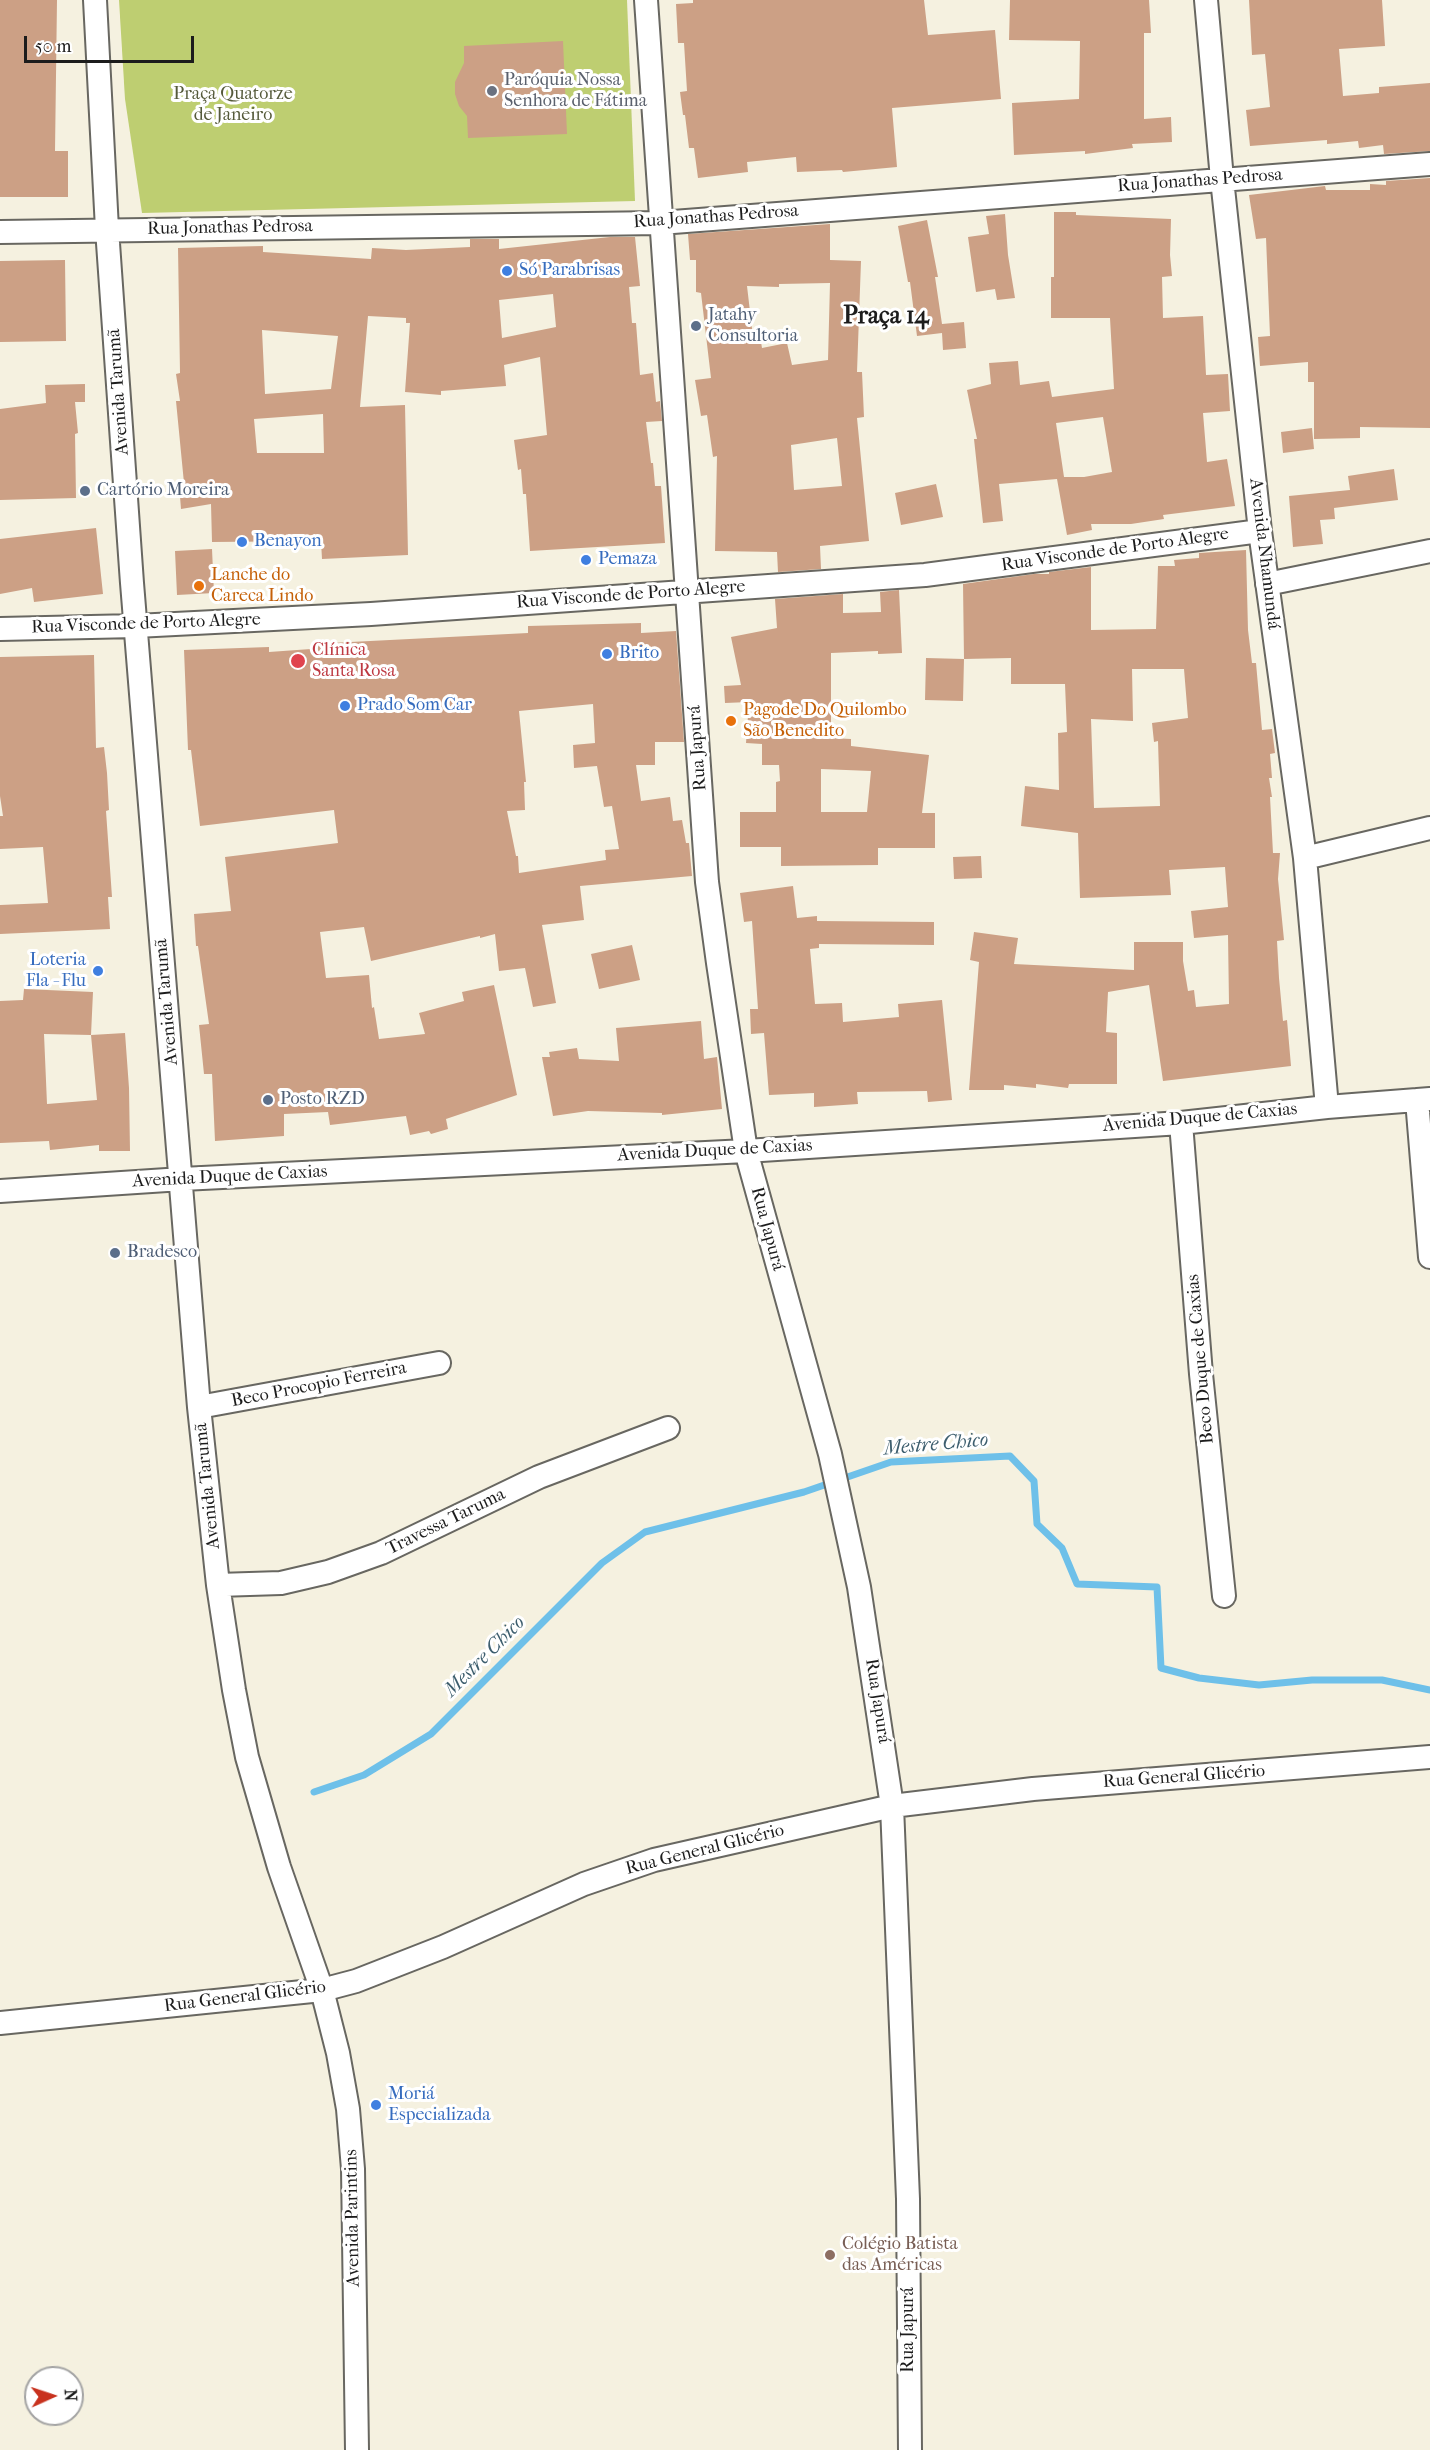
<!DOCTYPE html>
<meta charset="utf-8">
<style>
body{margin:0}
#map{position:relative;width:1430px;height:2450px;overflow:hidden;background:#f5f1e0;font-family:"IM FELL French Canon",serif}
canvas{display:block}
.north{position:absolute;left:24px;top:2366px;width:60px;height:60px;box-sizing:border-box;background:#fff;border:2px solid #a4a4a4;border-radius:50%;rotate:87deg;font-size:16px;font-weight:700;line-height:24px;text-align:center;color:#1c1c1c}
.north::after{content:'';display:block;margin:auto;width:21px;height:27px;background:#c8321e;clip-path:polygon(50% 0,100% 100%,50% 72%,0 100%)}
.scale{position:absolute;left:24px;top:36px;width:170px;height:27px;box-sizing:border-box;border:3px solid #1c1c1c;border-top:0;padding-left:8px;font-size:18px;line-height:21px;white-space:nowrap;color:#1c1c1c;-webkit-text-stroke:4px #fff;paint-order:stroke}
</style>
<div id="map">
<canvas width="1430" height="2450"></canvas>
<div class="north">N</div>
<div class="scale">50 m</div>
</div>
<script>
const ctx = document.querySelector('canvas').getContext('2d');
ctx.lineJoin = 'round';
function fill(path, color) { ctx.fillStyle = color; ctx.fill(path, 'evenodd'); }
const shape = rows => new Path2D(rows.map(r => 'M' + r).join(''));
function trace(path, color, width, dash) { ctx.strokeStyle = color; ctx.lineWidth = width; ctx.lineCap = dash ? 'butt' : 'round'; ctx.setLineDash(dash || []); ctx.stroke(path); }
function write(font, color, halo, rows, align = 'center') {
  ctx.font = font + ' "IM FELL French Canon",serif'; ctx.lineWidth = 6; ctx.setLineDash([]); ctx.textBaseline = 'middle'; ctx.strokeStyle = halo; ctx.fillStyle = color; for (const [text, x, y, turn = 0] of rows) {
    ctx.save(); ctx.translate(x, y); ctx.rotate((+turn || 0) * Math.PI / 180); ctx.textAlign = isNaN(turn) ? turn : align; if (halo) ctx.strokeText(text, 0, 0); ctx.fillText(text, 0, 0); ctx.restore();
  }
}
const green = shape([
 [119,0,627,0,635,201,142,213,125,99]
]);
const stream = shape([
 [314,1792,364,1775,431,1734,602,1563,645,1532,804,1492,891,1462,1010,1456,1034,1481,1037,1524,1062,1548,1077,1584,1157,1587,1161,1668,1199,1678,1259,1685,1312,1680,1382,1680,1430,1690]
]);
const building = shape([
 [0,0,57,0,55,151,68,151,68,197,0,197],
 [693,0,924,0,928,35,995,30,1001,99,892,108,897,167,843,172,842,170,797,172,796,157,747,162,748,172,698,178,694,148,689,148,685,115,683,115,680,92,687,91,684,43,678,43,676,4,693,3],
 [1010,0,1149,0,1151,33,1144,33,1144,119,1171,117,1172,142,1132,144,1133,148,1085,154,1085,151,1014,155,1012,103,1079,99,1080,41,1009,40],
 [1249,0,1382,0,1385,46,1339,49,1343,96,1379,93,1379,87,1430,83,1430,151,1384,154,1383,145,1359,148,1358,141,1327,144,1327,140,1250,146,1246,110,1270,107,1265,54,1252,55],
 [563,41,567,134,468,138,467,116,459,106,455,94,455,82,464,63,464,46],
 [1430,178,1430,428,1360,427,1360,438,1314,439,1314,382,1308,382,1308,362,1260,366,1258,337,1270,336,1266,238,1256,239,1249,195,1325,186,1326,190,1370,190,1370,184,1386,185,1386,181],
 [1054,212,1076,212,1076,215,1171,219,1170,255,1172,276,1162,277,1163,318,1203,316,1206,375,1228,374,1230,411,1203,413,1207,462,1227,459,1235,506,1163,515,1164,519,1131,524,1091,524,1092,530,1067,535,1057,479,999,484,1003,521,983,523,974,439,977,439,967,390,991,384,989,363,1018,361,1020,385,1049,381,1052,397,1114,389,1110,318,1051,318,1051,277,1054,277],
 [1103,417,1112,472,1084,477,1064,477,1056,423],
 [1005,214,1008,255,1015,298,997,300,995,289,976,292,968,237,989,234,986,216],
 [927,220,938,277,935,277,942,324,964,322,966,348,943,350,942,333,917,336,910,282,908,282,898,226],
 [830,224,830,260,861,261,857,372,862,372,864,417,857,418,869,541,820,546,821,569,778,572,777,552,715,551,717,456,713,457,707,415,701,416,695,380,711,378,701,293,696,292,696,260,690,260,688,234],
 [830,283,828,360,792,365,787,343,762,348,760,336,753,337,747,286,779,287,779,284],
 [837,438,842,486,794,490,791,445],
 [610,237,635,237,640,286,629,287,632,323,636,323,640,375,653,373,656,402,660,401,662,421,646,422,651,463,653,463,655,486,661,486,665,543,530,551,526,494,523,494,521,469,518,470,514,440,547,435,540,357,504,365,506,386,441,391,441,395,405,392,410,323,406,323,406,318,368,316,360,407,405,405,408,555,322,559,321,541,212,542,211,504,181,509,179,484,184,483,176,401,180,401,176,374,180,373,178,248,263,246,263,252,371,259,372,248,406,250,470,247,470,239,499,239,499,249],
 [553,294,556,327,502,338,499,300],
 [262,330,338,336,331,389,265,394],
 [323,414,324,453,257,453,254,419],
 [65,260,66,341,0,342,0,261],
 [85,384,85,402,75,402,78,433,75,434,76,498,0,500,0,409,46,403,45,385],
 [1312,428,1314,449,1283,453,1281,432],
 [1394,469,1398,500,1334,508,1335,519,1320,520,1323,544,1293,547,1289,496,1350,490,1348,476],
 [936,484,943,517,901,525,895,493],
 [96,528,103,594,34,602,32,588,0,594,0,539],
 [212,549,214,593,177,595,175,551],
 [1246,550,1248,630,1252,663,1256,663,1262,730,1272,729,1275,753,1270,754,1272,778,1269,778,1272,797,1270,797,1273,853,1280,853,1278,879,1284,940,1277,941,1279,978,1283,1021,1287,1020,1291,1066,1163,1081,1149,985,1108,992,1106,1032,1117,1033,1117,1084,1069,1084,1068,1088,1036,1084,1036,1088,1004,1085,1004,1090,969,1090,979,962,970,960,974,932,1018,938,1014,964,1134,970,1134,942,1183,942,1183,961,1188,991,1194,990,1196,1007,1229,1004,1228,935,1194,938,1191,911,1228,907,1225,867,1169,870,1171,895,1080,898,1078,833,1021,826,1025,786,1059,790,1058,733,1067,732,1065,684,1011,684,1011,658,964,659,963,584,1034,574,1049,574,1049,572,1091,567,1091,630,1156,629,1158,566,1175,566,1174,560,1199,558,1199,553],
 [1132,669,1184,669,1188,718,1152,723,1154,742,1158,741,1160,806,1094,808,1091,719,1133,721],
 [899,590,902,653,878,654,878,651,831,653,831,738,851,739,851,746,929,755,922,813,935,813,935,848,878,848,878,865,781,866,781,847,740,847,740,812,776,812,776,782,780,781,779,765,762,765,762,744,746,743,749,702,725,703,724,686,741,685,731,637,777,628,775,599,843,594,843,613,881,612,880,592],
 [821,769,871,771,867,812,821,812],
 [641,623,641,633,676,631,684,742,655,742,655,765,636,765,641,801,670,797,673,821,682,820,686,843,689,843,692,876,580,886,584,920,542,925,556,1003,533,1007,525,968,499,971,495,934,480,938,480,936,371,961,364,927,320,932,326,978,369,975,372,1008,374,1007,379,1039,425,1034,419,1013,464,1001,462,992,494,985,517,1095,446,1119,448,1129,431,1134,429,1131,410,1135,406,1116,330,1125,328,1112,284,1114,284,1136,215,1141,212,1074,204,1074,199,1025,209,1024,198,946,196,946,194,914,231,911,225,857,338,843,334,810,200,826,191,750,188,750,184,650,269,647,269,652,311,649,311,644,528,633,528,626],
 [593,704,595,743,573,745,574,768,597,766,604,807,612,806,619,849,605,850,606,860,519,873,518,856,516,856,507,811,525,810,524,782,526,782,519,711],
 [94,655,96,748,104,747,107,773,109,810,106,811,112,897,108,897,110,929,0,934,0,905,48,903,43,847,0,849,0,816,3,816,0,796,0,657],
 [926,658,964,659,963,701,925,700],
 [981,856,982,878,954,879,953,857],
 [793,886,797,918,817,916,817,921,934,922,934,945,819,944,819,948,810,949,815,1004,842,1003,843,1022,899,1017,898,1004,942,1000,952,1100,928,1102,927,1091,857,1092,858,1104,814,1107,814,1093,769,1095,764,1033,751,1034,750,1009,758,1009,752,921,744,922,740,893],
 [632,945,640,980,599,989,591,954],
 [24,989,93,992,91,1035,125,1033,129,1088,130,1151,99,1151,99,1145,50,1150,49,1141,0,1143,0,1001,23,1000],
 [44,1034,91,1035,97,1100,47,1104],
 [701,1021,704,1059,717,1057,722,1109,662,1115,662,1113,588,1111,553,1116,542,1057,550,1057,549,1052,577,1048,579,1059,619,1061,616,1028]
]);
const minor = shape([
 [95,0,107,229,132,583,199,1407,218,1585,234,1690,247,1757,279,1867,322,1990,338,2053,348,2109,353,2169,357,2450],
 [646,0,707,882,718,963,746,1151,830,1454,859,1587,892,1806,908,2199,910,2450],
 [1206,0,1222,179,1260,531,1305,858,1327,1107],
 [0,232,660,223,1430,164],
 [1267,584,1430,551],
 [0,629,136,626,371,614,925,575,1260,531],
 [1305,858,1430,828],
 [1417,1100,1430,1257],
 [1181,1123,1201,1374,1224,1596],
 [0,1191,182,1179,746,1151,1181,1123,1327,1107,1430,1099],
 [199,1407,439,1363],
 [218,1585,281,1583,328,1572,381,1553,539,1477,668,1428],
 [0,2023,322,1990,356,1981,443,1947,584,1884,654,1860,892,1806,1033,1789,1430,1757]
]);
const markers = [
 [492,91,6,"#6b7280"],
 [507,271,6,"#3f7fe0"],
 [696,326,6,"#5c6f8a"],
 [85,491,6,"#5c6f8a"],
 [242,542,6,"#3f7fe0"],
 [586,560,6,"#3f7fe0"],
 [199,586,6,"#e8710a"],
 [607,654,6,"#3f7fe0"],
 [298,661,8,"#e0444e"],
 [345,706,6,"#3f7fe0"],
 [731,721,6,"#e8710a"],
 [98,971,6,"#3f7fe0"],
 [268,1100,6,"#5c6f8a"],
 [115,1253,6,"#5c6f8a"],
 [376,2105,6,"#3f7fe0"],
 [830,2255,6,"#8d6e63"]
];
const worshipNames = [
 ["Paróquia Nossa",504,81],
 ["Senhora de Fátima",504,102]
];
const parkNames = [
 ["Praça Quatorze",233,95],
 ["de Janeiro",233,116]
];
const streetNames = [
 ["Rua Jonathas Pedrosa",1200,181,-4],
 ["Rua Jonathas Pedrosa",716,217,-4],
 ["Rua Jonathas Pedrosa",230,228,-1],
 ["Avenida Tarumã",119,392,-94],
 ["Rua Visconde de Porto Alegre",1115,550,-8],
 ["Avenida Nhamundá",1264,554,83],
 ["Rua Visconde de Porto Alegre",631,595,-4],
 ["Rua Visconde de Porto Alegre",146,624,-2],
 ["Rua Japurá",698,748,-94],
 ["Avenida Tarumã",167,1002,-95],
 ["Avenida Duque de Caxias",1200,1118,-5],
 ["Avenida Duque de Caxias",715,1151,-3],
 ["Avenida Duque de Caxias",230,1177,-3],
 ["Rua Japurá",767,1229,75],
 ["Beco Duque de Caxias",1201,1359,-95],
 ["Beco Procopio Ferreira",319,1385,-11],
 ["Avenida Tarumã",208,1486,-96],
 ["Travessa Taruma",446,1522,-26],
 ["Rua Japurá",877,1701,81],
 ["Rua General Glicério",1184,1777,-4],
 ["Rua General Glicério",705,1850,-14],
 ["Rua General Glicério",245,1997,-7],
 ["Avenida Parintins",353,2218,-91],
 ["Rua Japurá",909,2330,-90]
];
const shopNames = [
 ["Só Parabrisas",519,271],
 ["Benayon",254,542],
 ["Pemaza",598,560],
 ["Brito",619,654],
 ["Prado Som Car",357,706],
 ["Loteria",86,961,"right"],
 ["Fla - Flu",86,982,"right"],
 ["Moriá",388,2095],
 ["Especializada",388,2116]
];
const serviceNames = [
 ["Jatahy",708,316],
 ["Consultoria",708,337],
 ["Cartório Moreira",97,491],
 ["Posto RZD",280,1100],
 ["Bradesco",127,1253]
];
const foodNames = [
 ["Lanche do",211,576],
 ["Careca Lindo",211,597],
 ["Pagode Do Quilombo",743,711],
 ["São Benedito",743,732]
];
const healthNames = [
 ["Clínica",312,651],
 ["Santa Rosa",312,672]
];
const educationNames = [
 ["Colégio Batista",842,2245],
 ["das Américas",842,2266]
];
const waterNames = [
 ["Mestre Chico",936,1445,-5],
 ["Mestre Chico",485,1657,-45]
];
const districtNames = [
 ["Praça 14",886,317]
];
fill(green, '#bece71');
trace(stream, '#6ec0e9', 7);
fill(building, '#cca085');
trace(minor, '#686761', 26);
trace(minor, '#fff', 22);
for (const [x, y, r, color] of markers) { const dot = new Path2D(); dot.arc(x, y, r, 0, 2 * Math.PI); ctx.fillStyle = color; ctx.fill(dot); trace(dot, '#fff', 2); }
write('18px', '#5b616d', '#fff', worshipNames, 'left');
write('18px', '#555a3a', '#fff', parkNames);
write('18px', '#1c1c1c', '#fff', streetNames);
write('18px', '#366cbe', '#fff', shopNames, 'left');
write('18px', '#4e5e75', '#fff', serviceNames, 'left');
write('18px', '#c56008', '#fff', foodNames, 'left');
write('18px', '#be3a42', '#fff', healthNames, 'left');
write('18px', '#785e54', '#fff', educationNames, 'left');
write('italic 20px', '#3d5e6e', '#fff', waterNames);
write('bold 24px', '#1c1c1c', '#fff', districtNames);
</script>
